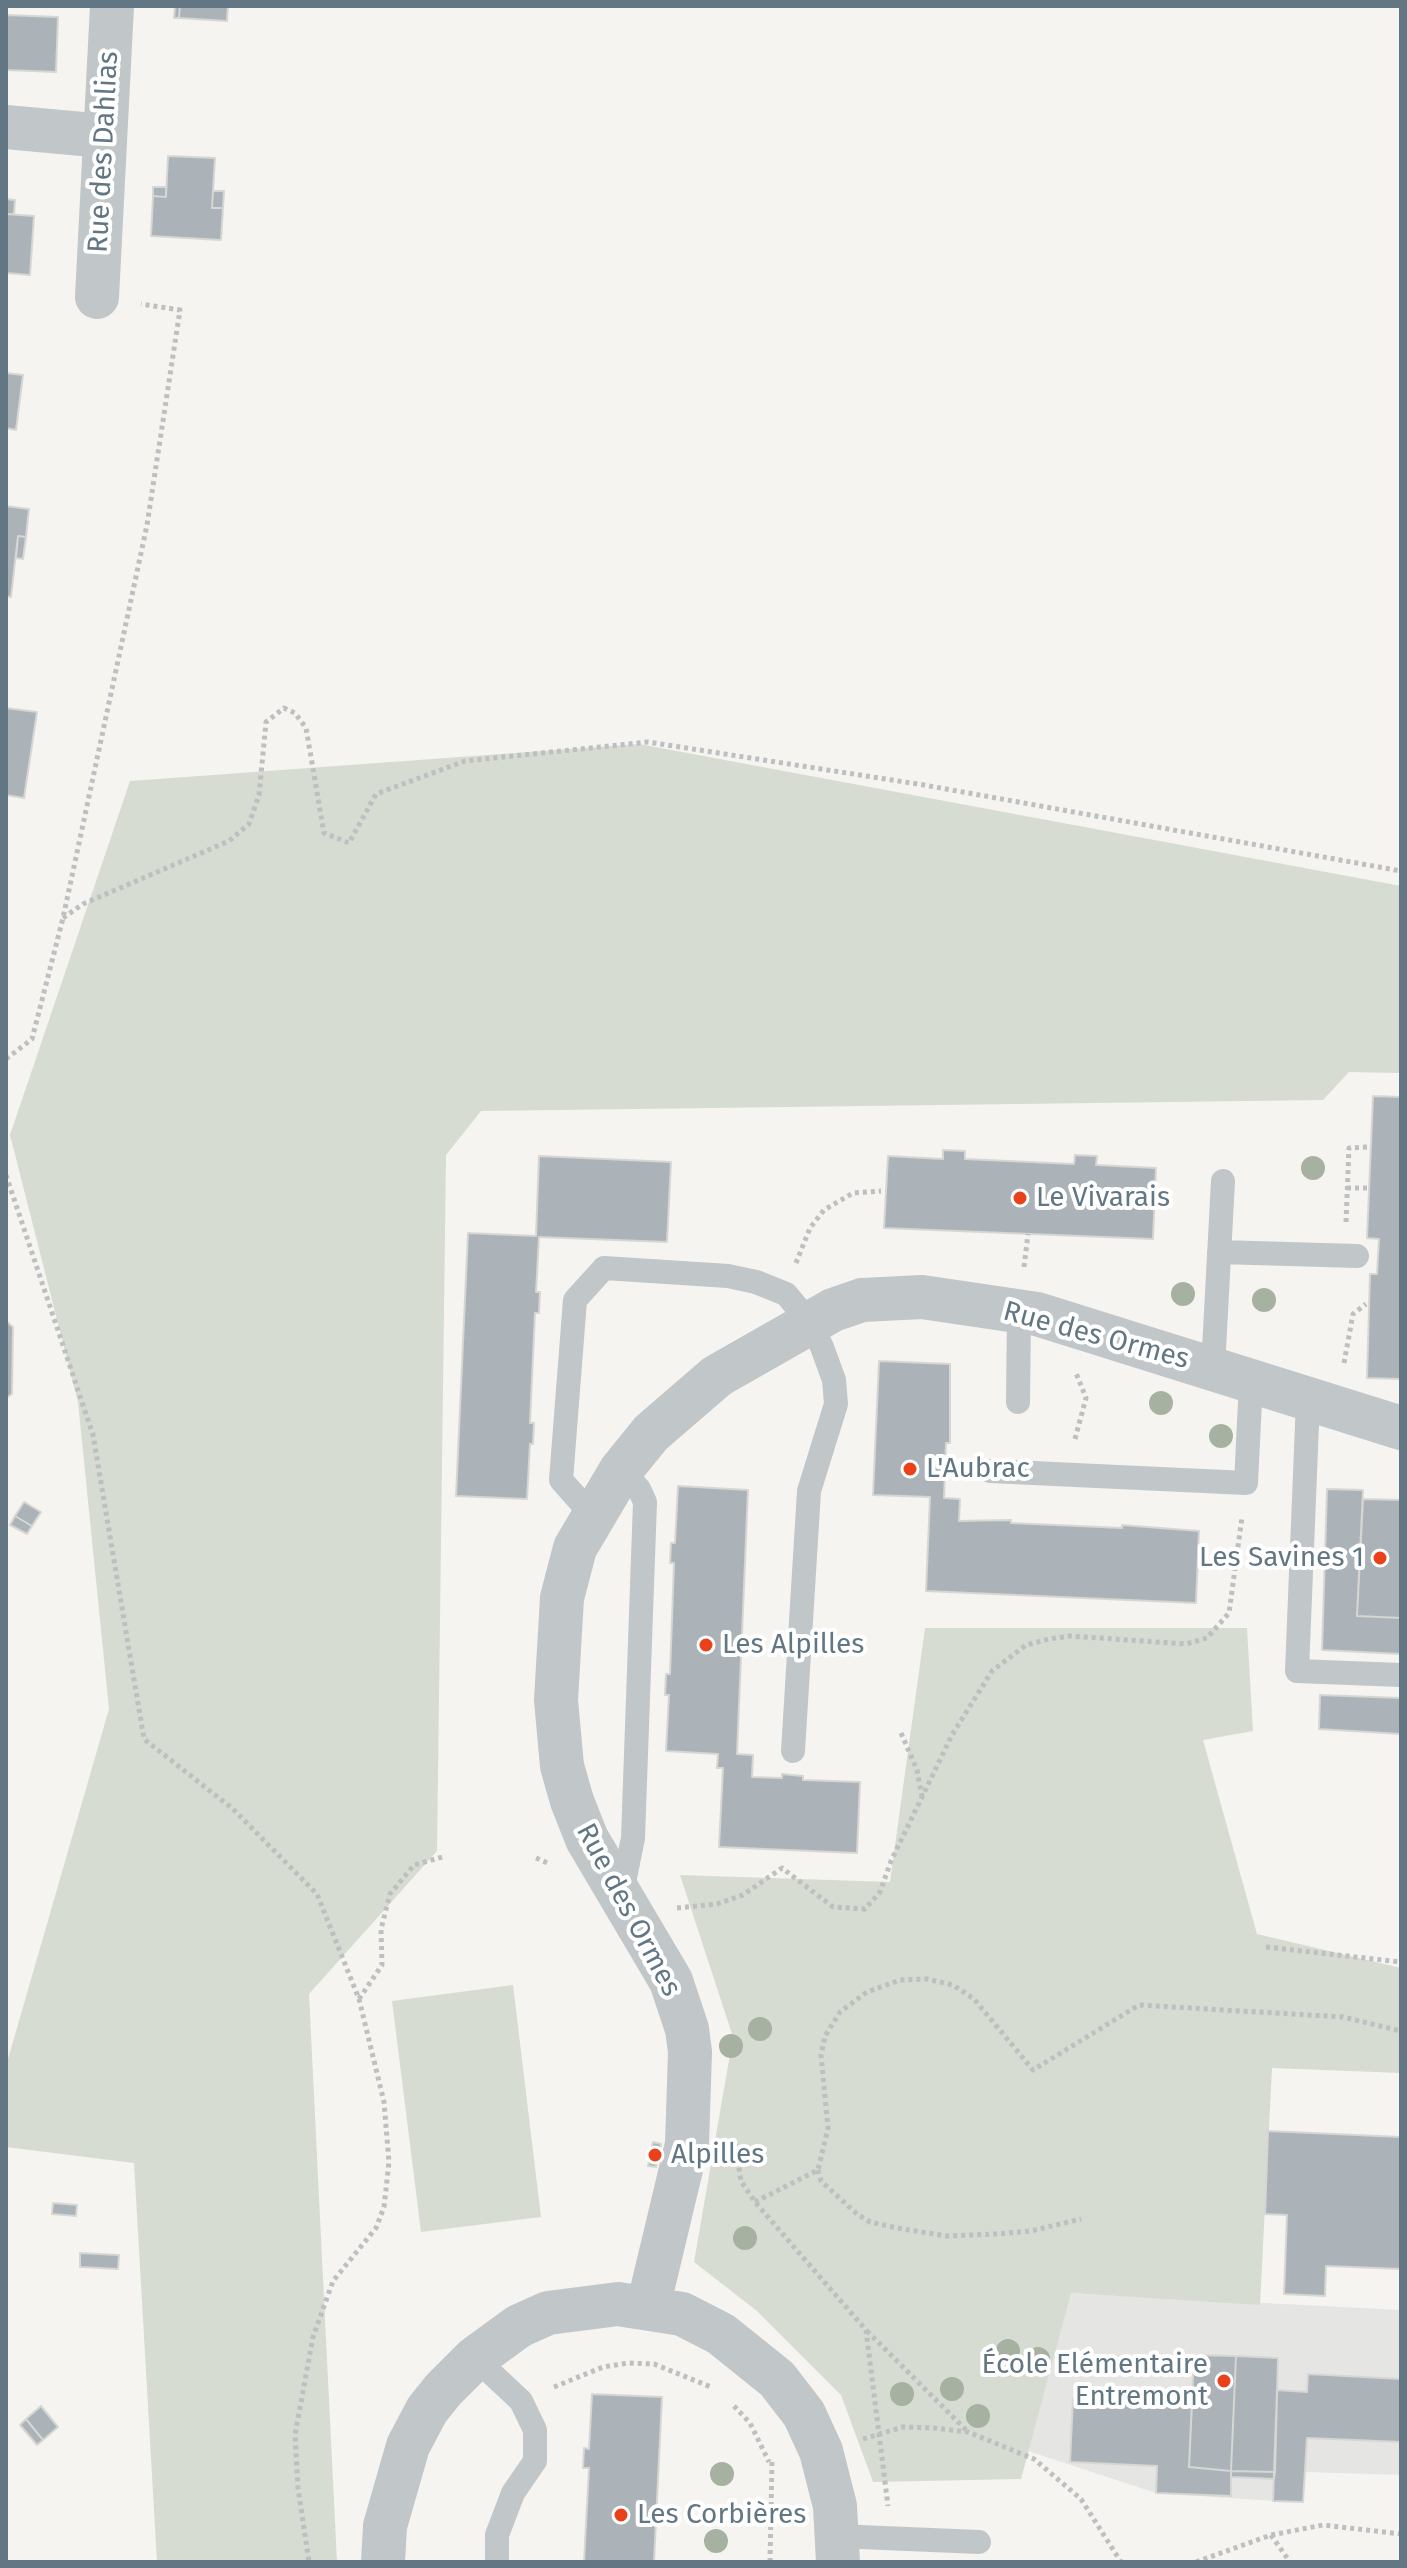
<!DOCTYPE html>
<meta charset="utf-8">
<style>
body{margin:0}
#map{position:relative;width:1407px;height:2568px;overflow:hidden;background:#f5f4f0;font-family:"Fira Sans",sans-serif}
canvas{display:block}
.frame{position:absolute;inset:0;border:8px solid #627683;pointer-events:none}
</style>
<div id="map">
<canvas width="1407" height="2568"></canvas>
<div class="frame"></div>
</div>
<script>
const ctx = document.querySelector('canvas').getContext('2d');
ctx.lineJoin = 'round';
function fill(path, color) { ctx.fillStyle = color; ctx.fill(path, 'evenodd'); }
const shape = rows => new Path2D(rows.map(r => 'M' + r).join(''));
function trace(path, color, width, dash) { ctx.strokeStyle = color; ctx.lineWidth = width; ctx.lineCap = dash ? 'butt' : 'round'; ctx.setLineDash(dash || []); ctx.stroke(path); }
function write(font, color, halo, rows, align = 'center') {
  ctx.font = font + ' "Fira Sans",sans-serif'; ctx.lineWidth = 8; ctx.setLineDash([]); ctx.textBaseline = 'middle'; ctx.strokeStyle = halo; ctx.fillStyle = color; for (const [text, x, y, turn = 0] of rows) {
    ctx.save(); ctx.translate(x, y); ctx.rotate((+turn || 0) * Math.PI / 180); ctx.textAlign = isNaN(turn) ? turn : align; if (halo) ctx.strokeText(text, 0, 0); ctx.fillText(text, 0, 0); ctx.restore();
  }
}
const built = shape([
 [1070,2293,1401,2310,1401,2475,1305,2472,1303,2502,1273,2501,1156,2493,1028,2451]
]);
const green = shape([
 [639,744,1401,886,1401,1073,1349,1072,1323,1100,481,1111,446,1155,437,1851,309,1994,337,2562,157,2562,134,2163,6,2147,6,2066,109,1709,78,1402,10,1135,130,781],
 [925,1628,1247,1628,1253,1731,1203,1740,1257,1934,1401,1968,1401,2073,1272,2068,1260,2305,1071,2293,1021,2479,873,2482,841,2395,757,2311,694,2262,733,2037,680,1875,890,1882],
 [513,1985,541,2217,421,2232,392,2001]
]);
const building = shape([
 [175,6,180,6,179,18,174,18,175,6],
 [180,6,228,6,227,21,179,18,180,6],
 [6,15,58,17,56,72,6,70,6,15],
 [168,156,215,158,212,208,223,208,221,240,151,236,153,196,166,197,168,156],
 [153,187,166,187,166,197,153,196,153,187],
 [213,191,224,191,223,208,212,208,213,191],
 [6,199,15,200,14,214,6,214,6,199],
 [6,214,34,216,30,275,6,273,6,214],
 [6,373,23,375,16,430,6,428,6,373],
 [6,506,29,509,26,537,18,536,11,597,6,596,6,506],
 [18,536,26,537,23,559,16,558,18,536],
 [6,708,37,712,24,798,6,795,6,708],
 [1373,1096,1401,1097,1401,1379,1367,1378,1370,1274,1377,1274,1379,1239,1367,1238,1373,1096],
 [943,1150,965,1151,965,1159,1074,1164,1075,1155,1097,1156,1096,1165,1156,1168,1153,1239,884,1228,888,1156,943,1159,943,1150],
 [539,1156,671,1162,667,1242,539,1237,536,1292,540,1292,539,1313,535,1313,530,1423,534,1423,533,1444,530,1444,527,1499,456,1496,468,1233,536,1236,539,1156],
 [6,1321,13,1327,12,1394,6,1398,6,1321],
 [879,1361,950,1364,950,1443,946,1443,944,1498,960,1499,959,1521,1011,1520,1011,1523,1122,1528,1122,1525,1199,1531,1196,1603,926,1591,930,1497,873,1495,879,1361],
 [678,1486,748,1490,737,1754,753,1755,752,1777,782,1778,782,1774,803,1776,803,1780,860,1782,857,1853,719,1847,723,1768,717,1768,718,1754,666,1751,669,1695,665,1695,666,1674,670,1674,674,1563,670,1563,671,1543,675,1543,678,1486],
 [1327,1489,1363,1490,1357,1616,1401,1618,1401,1654,1322,1650,1327,1489],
 [1363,1499,1401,1500,1401,1618,1357,1616,1363,1499],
 [24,1502,41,1512,32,1526,15,1516,24,1502],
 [15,1516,32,1526,27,1534,10,1525,15,1516],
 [1320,1695,1401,1698,1401,1734,1319,1729,1320,1695],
 [1268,2131,1401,2137,1401,2269,1326,2266,1325,2296,1284,2294,1287,2215,1265,2214,1268,2131],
 [653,2142,661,2144,656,2167,648,2166,653,2142],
 [53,2203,77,2205,76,2216,52,2214,53,2203],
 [80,2253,119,2255,118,2269,80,2267,80,2253],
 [1194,2355,1236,2356,1231,2471,1189,2467,1194,2355],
 [1236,2356,1278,2358,1275,2472,1231,2471,1236,2356],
 [1308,2374,1401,2379,1401,2442,1307,2438,1303,2502,1273,2501,1277,2390,1307,2392,1308,2374],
 [592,2394,662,2397,654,2562,584,2562,589,2468,583,2468,584,2448,589,2449,592,2394],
 [1073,2399,1192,2404,1189,2467,1231,2471,1231,2496,1156,2493,1157,2466,1070,2462,1073,2399],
 [41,2406,58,2427,43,2440,26,2419,41,2406],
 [26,2419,43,2440,37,2445,20,2425,26,2419],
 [1231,2471,1275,2472,1274,2479,1231,2477,1231,2471]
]);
const path = shape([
 [63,918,83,904,229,841,249,824,259,795,266,722,284,708,295,713,306,728,324,833,349,843,376,794,465,761,648,742,924,785,1401,871],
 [6,1059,32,1039,63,918,147,525,180,310,141,304],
 [6,1175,93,1435,144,1739,233,1809,317,1894,359,1999,384,2102,389,2162,384,2207,376,2228,333,2281,313,2337,295,2435,298,2488,309,2562],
 [1347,1188,1368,1188],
 [1346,1222,1349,1148,1369,1147],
 [796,1263,810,1228,824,1210,853,1193,881,1191],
 [1024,1267,1028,1234],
 [1344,1363,1353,1314,1366,1304],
 [1075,1439,1086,1398,1076,1373],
 [901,1733,917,1770,922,1797],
 [536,1858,550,1864],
 [677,1908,717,1904,743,1895,782,1868,833,1907,865,1909,880,1892,891,1861,952,1735,992,1671,1026,1645,1049,1639,1070,1636,1186,1644,1207,1638,1229,1613,1242,1517],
 [1266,1947,1401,1962],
 [359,1999,382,1965,381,1929,390,1894,414,1865,446,1856],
 [735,2144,741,2181,755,2202,866,2330,888,2506],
 [818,2170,821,2181,857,2214,870,2222,897,2228,946,2236,995,2234,1031,2231,1081,2219],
 [755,2202,818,2170,828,2128,821,2055,825,2036,840,2012,867,1992,900,1980,927,1979,953,1985,974,1999,1033,2070,1139,2005,1343,2017,1401,2031],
 [867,2331,967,2431],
 [554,2387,603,2367,628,2363,654,2364,711,2387],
 [734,2406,750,2423,769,2462],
 [863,2439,903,2427,934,2428,968,2432,1034,2459,1081,2499,1121,2562],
 [1271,2535,1290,2562],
 [770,2562,772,2461],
 [1196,2562,1271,2535,1323,2525,1401,2534]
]);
const service = shape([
 [1219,1252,1357,1256],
 [1213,1368,1223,1181],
 [1308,1400,1297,1671,1401,1675],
 [1018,1402,1019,1312],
 [621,1470,639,1489,645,1502,633,1838,622,1892],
 [990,1471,1246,1483,1251,1381],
 [593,1516,561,1480,575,1300,604,1268,728,1276,756,1282,786,1294,810,1323,822,1347,834,1380,836,1404,809,1491,793,1751],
 [475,2358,521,2401,535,2430,535,2461,513,2493,497,2535,497,2562],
 [836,2536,979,2542]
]);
const minor = shape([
 [6,127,104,136],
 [97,297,112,6],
 [648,2307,687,2144,690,2052,687,2029,671,1981,587,1839,572,1801,562,1766,556,1700,562,1598,575,1548,621,1470,651,1433,717,1376,833,1310,862,1300,922,1297,1037,1314,1401,1428],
 [383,2562,385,2526,408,2446,427,2410,443,2390,475,2358,519,2326,548,2313,618,2304,682,2314,721,2334,777,2379,804,2414,821,2451,835,2506,838,2562]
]);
const trees = [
 [1313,1168],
 [1183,1294],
 [1264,1300],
 [1161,1403],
 [1221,1436],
 [760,2029],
 [731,2046],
 [745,2238],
 [1008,2351],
 [1038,2359],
 [952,2389],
 [902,2394],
 [978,2416],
 [722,2474],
 [716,2541]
];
const markers = [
 [1020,1198,8,"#eb411a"],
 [910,1469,8,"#eb411a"],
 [1380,1558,8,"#eb411a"],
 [706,1645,8,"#eb411a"],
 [655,2155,8,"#eb411a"],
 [1224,2381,8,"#eb411a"],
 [621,2515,8,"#eb411a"]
];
const streetNames = [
 ["Rue des Dahlias",104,152,-87],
 ["Rue des Ormes",1096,1336,15],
 ["Rue des Ormes",628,1910,62]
];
const poiNames = [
 ["Le Vivarais",1036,1198],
 ["L'Aubrac",926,1469],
 ["Les Savines 1",1364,1558,"right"],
 ["Les Alpilles",722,1645],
 ["Alpilles",671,2155],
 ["École Elémentaire",1208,2365,"right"],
 ["Entremont",1208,2397,"right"],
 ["Les Corbières",637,2515]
];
fill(built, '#e5e6e4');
fill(green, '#d6dcd1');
fill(building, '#abb3b8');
trace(building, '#d6d6d3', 2);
trace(path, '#bdbfc1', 5, [4, 4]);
trace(service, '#c1c6c8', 24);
trace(minor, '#c1c6c8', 44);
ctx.fillStyle = '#a7b1a1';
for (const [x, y] of trees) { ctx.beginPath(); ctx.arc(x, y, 12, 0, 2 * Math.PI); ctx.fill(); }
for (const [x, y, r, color] of markers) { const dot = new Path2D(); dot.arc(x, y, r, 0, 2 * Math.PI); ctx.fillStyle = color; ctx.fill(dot); trace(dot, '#fff', 3); }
write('28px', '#627683', '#fff', streetNames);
write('28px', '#627683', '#fff', poiNames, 'left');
</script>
